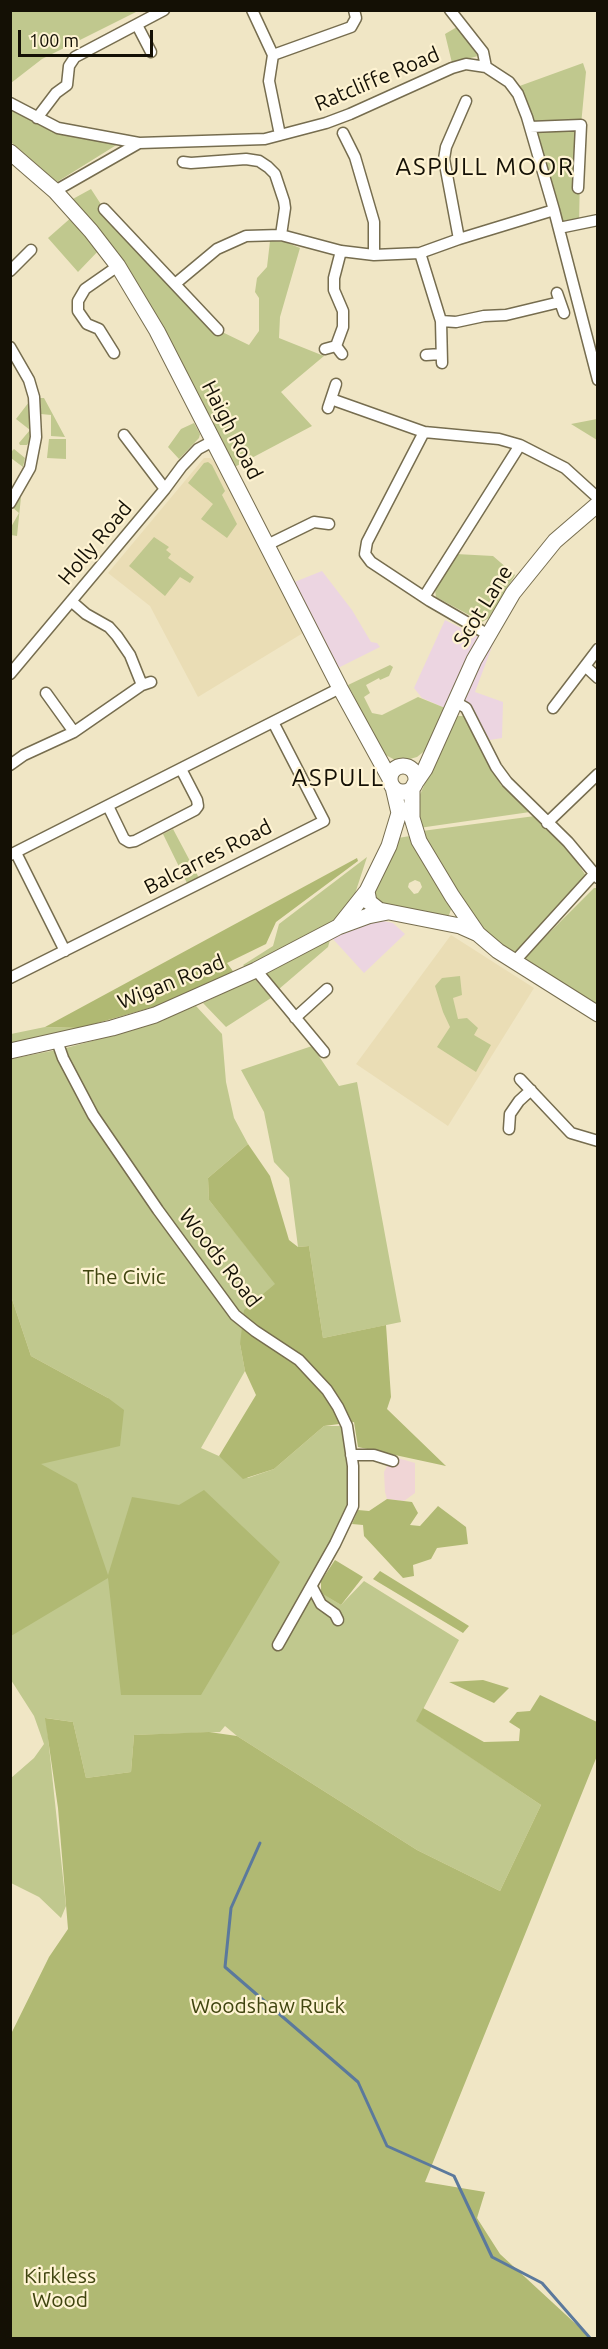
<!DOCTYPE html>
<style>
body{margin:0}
#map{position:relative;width:608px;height:2349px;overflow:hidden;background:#f0e6c5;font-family:Ubuntu,sans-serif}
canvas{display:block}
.frame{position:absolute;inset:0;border:12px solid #141005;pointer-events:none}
.scale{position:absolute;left:18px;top:30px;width:135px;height:27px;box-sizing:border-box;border:3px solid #141005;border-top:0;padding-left:8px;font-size:18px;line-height:21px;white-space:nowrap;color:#141005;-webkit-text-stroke:4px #fef3d2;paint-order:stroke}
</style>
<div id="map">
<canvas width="608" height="2349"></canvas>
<div class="frame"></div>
<div class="scale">100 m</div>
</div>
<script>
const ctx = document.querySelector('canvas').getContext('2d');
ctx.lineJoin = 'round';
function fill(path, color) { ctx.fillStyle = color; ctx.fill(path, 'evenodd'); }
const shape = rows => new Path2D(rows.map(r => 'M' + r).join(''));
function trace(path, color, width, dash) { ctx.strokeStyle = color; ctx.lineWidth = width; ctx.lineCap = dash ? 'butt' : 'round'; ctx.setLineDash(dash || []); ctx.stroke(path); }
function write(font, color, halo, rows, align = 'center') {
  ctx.font = font + ' Ubuntu,sans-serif'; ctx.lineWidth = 4.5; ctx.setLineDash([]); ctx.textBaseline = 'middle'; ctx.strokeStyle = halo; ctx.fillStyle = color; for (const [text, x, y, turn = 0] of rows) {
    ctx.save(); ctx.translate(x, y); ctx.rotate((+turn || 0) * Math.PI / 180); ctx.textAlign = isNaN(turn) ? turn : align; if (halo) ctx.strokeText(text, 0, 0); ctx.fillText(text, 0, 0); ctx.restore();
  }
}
const commercial = shape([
 [322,571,352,610,371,642,377,643,380,647,338,668,292,583],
 [445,620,493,644,475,692,503,702,502,738,490,740,465,701,445,708,422,698,414,688],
 [379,920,393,923,405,934,364,973,332,938,348,929]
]);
const industrial = shape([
 [398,1458,415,1463,415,1493,404,1501,387,1499,385,1492,384,1472,389,1462]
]);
const built = shape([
 [204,458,210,458,216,463,303,633,198,697,150,606,108,573],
 [451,935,534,988,448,1126,356,1064]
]);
const green = shape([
 [10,11,11,10,138,11,42,59,11,83],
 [457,27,478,56,452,63,445,34],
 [583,63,586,72,581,125,579,224,559,228,514,88],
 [10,109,51,129,118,144,57,182,11,142],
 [91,189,104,209,218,330,249,345,259,331,259,298,255,292,257,278,267,267,270,241,285,242,300,248,280,317,279,338,324,356,281,392,312,426,229,470,157,331,71,200],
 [73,216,101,248,78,272,48,238],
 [40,398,44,398,65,437,51,436,51,415,41,414],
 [29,402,31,440,27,445,20,445,19,443,30,430,16,419],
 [597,419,597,440,571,424],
 [194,423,200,434,199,438,179,459,168,447,181,429],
 [49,439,66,439,66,459,47,458],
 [14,449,25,458,23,467,11,458,10,453],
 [208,462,212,465,225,491,222,495,237,524,227,538,201,519,213,504,188,483,204,463],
 [21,497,17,536,11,535,11,527,19,513,13,508],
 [154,537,169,547,166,550,171,554,168,558,194,577,190,583,180,577,165,596,129,566],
 [456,554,493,556,515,575,489,618,482,622,436,597,435,590],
 [390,665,393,667,389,676,380,680,379,678,366,685,370,693,364,697,372,713,382,715,418,697,445,708,427,749,417,757,406,760,395,760,384,754,348,685],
 [454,716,463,716,501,785,530,812,419,828,419,797],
 [535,816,569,850,588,879,511,956,484,931,464,904,422,831],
 [173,829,199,878,187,883,163,834],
 [410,836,453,904,449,915,446,919,379,910,370,883,398,838],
 [415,880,420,882,422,887,418,893,414,894,408,887,409,883],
 [367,857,352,903,335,921,245,967,243,965,273,946,279,924],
 [594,888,597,888,597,1008,519,963],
 [330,940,328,947,279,989,264,974],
 [460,976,462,995,453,998,458,1019,467,1018,478,1028,474,1035,491,1045,476,1072,437,1047,450,1027,443,1012,435,986,442,978],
 [254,978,271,998,226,1027,203,1003],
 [196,1006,222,1034,226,1082,234,1118,248,1144,208,1178,209,1200,276,1284,240,1344,245,1371,201,1448,221,1457,248,1478,274,1469,324,1426,347,1426,353,1506,312,1587,341,1605,364,1581,459,1640,417,1721,541,1805,500,1891,417,1850,237,1736,225,1726,220,1732,134,1735,131,1772,86,1778,73,1722,46,1718,66,1906,61,1918,39,1897,11,1883,11,1778,34,1758,44,1744,34,1716,11,1680,11,1635,40,1464,108,1398,31,1356,11,1296,11,1059,66,1048,133,1030],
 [45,1027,80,1028,11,1043,11,1034],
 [312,1046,339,1086,357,1082,401,1322,323,1338,309,1246,298,1247,289,1178,274,1162,264,1112,241,1070]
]);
const forest = shape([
 [357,858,358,861,276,922,266,944,227,963,235,974,167,1003,80,1028,45,1027],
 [248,1144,270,1176,289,1240,298,1247,309,1246,323,1338,386,1325,391,1397,387,1409,446,1466,358,1447,354,1422,324,1426,274,1469,243,1479,219,1456,256,1395,245,1371,240,1344,244,1310,275,1284,209,1200,208,1178],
 [11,1296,31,1356,108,1398,124,1410,120,1446,41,1464,77,1484,108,1575,132,1497,179,1505,204,1490,280,1562,201,1695,121,1695,108,1578,11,1636],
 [387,1499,412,1502,418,1513,410,1525,420,1526,438,1506,466,1527,468,1544,437,1548,431,1559,413,1565,414,1576,403,1578,364,1536,363,1525,352,1524,358,1510,369,1511],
 [335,1560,363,1577,341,1605,321,1593,321,1581],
 [380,1571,469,1626,463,1633,373,1579],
 [483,1680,509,1688,494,1703,449,1682],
 [540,1695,597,1722,597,1756,425,2182,485,2192,477,2218,500,2254,591,2338,11,2338,11,2034,49,1957,68,1929,58,1808,45,1718,73,1722,86,1778,131,1772,134,1735,209,1732,237,1736,417,1850,500,1891,541,1805,416,1721,423,1708,484,1742,519,1741,520,1729,509,1722,517,1712,530,1711]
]);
const stream = shape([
 [260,1843,231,1908,225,1967,358,2082,387,2146,454,2176,492,2257,542,2283,590,2338]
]);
const street = shape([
 [252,10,273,55,269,81,280,135],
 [450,10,483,52,486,67],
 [137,25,151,52],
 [273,55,351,27,356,18,354,10],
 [10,103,58,128,139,143],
 [37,118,56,93,67,85,69,66,75,57,164,10],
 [530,127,581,125,578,188],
 [343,133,355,157,374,222,374,255],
 [183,162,191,163,246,159,259,161,268,167,275,174,284,201,285,208,281,235],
 [55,191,139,143,265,139,326,123,350,114,452,68,466,64,486,67,509,82,518,94,527,117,554,210,598,380],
 [104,209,218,330],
 [559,228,598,220],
 [459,239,444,159,446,147,466,101],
 [420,253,441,321,442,363],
 [10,271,31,250],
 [175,284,217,249,246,236,281,235,341,251,374,255,420,253,459,239,554,210],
 [557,293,564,313],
 [441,321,456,322,484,316,506,315,560,302],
 [336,346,343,327,343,311,334,290,334,278,341,251],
 [10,347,29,380,34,397,36,437,30,468,10,503],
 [325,349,336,346,342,354],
 [114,353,99,329,87,324,78,311,78,301,85,289,118,266],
 [426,355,441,354],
 [331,399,424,432,499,439,520,445,565,468,598,498],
 [328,408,336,384],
 [424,432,367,542,365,554,371,562,430,601,487,634],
 [124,435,165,489],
 [267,545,314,522,329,524],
 [424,597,520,445],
 [71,601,86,614,109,627,117,636,130,655,142,685],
 [585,666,598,678],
 [10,674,165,489,182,466,198,449,213,441],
 [46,693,74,732],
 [454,701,466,708,496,767,507,782,568,842,598,878],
 [553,708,598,649],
 [10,765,24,755,74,732,142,685,151,682],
 [108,806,124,839,129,842,135,841,195,810,198,806,197,800,181,769],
 [547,823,598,774],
 [16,853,65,951],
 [10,855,340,688],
 [514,962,594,874],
 [256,970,324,1052],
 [10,978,324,821,273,722],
 [295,1018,327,989],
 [57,1041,63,1058,93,1115,158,1210,235,1315,255,1331,299,1360,327,1390,338,1407,347,1426,353,1466,353,1506,335,1544,278,1645],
 [520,1079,571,1133,598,1141],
 [509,1129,510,1114,519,1101,531,1090],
 [351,1455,374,1455,393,1461],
 [312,1587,321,1604,335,1614,338,1620]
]);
const secondary = shape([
 [10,152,55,191,91,231,118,266,157,331,340,688,390,779],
 '390 779a13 13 0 1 1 26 0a13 13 0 1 1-26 0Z',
 [414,785,425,769,474,660,513,593,555,541,598,504],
 [412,789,412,818,419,841,452,896,478,934,498,951,598,1014],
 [367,891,369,902,379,910,460,926,478,934],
 [340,925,367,891,389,846,399,813,393,787],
 [10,1051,112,1028,155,1015,256,970,338,927,368,916,388,912]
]);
const streetNames = [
 ["Ratcliffe Road",377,79,-23],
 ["Haigh Road",232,430,63],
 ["Holly Road",95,543,-50],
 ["Scot Lane",483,606,-58],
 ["Balcarres Road",208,857,-27],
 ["Wigan Road",171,982,-22],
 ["Woods Road",220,1258,52]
];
const parkNames = [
 ["The Civic",124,1277],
 ["Woodshaw Ruck",268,2006],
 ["Kirkless",60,2276],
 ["Wood",60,2300]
];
const quarterNames = [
 ["ASPULL MOOR",485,167],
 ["ASPULL",338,778]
];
fill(commercial, '#ecd5e1');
fill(industrial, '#f0d5d6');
fill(built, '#eaddb5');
fill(green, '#c0c88e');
fill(forest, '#b0b973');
trace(stream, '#5b799c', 3);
trace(street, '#766d4f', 13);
trace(secondary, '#766d4f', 17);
trace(street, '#fff', 10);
trace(secondary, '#fff', 15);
write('21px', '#141005', '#fef3d2', streetNames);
write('21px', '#404510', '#fef3d2', parkNames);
ctx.letterSpacing = '1.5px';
write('24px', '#141005', '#fef3d2', quarterNames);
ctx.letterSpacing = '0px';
</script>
